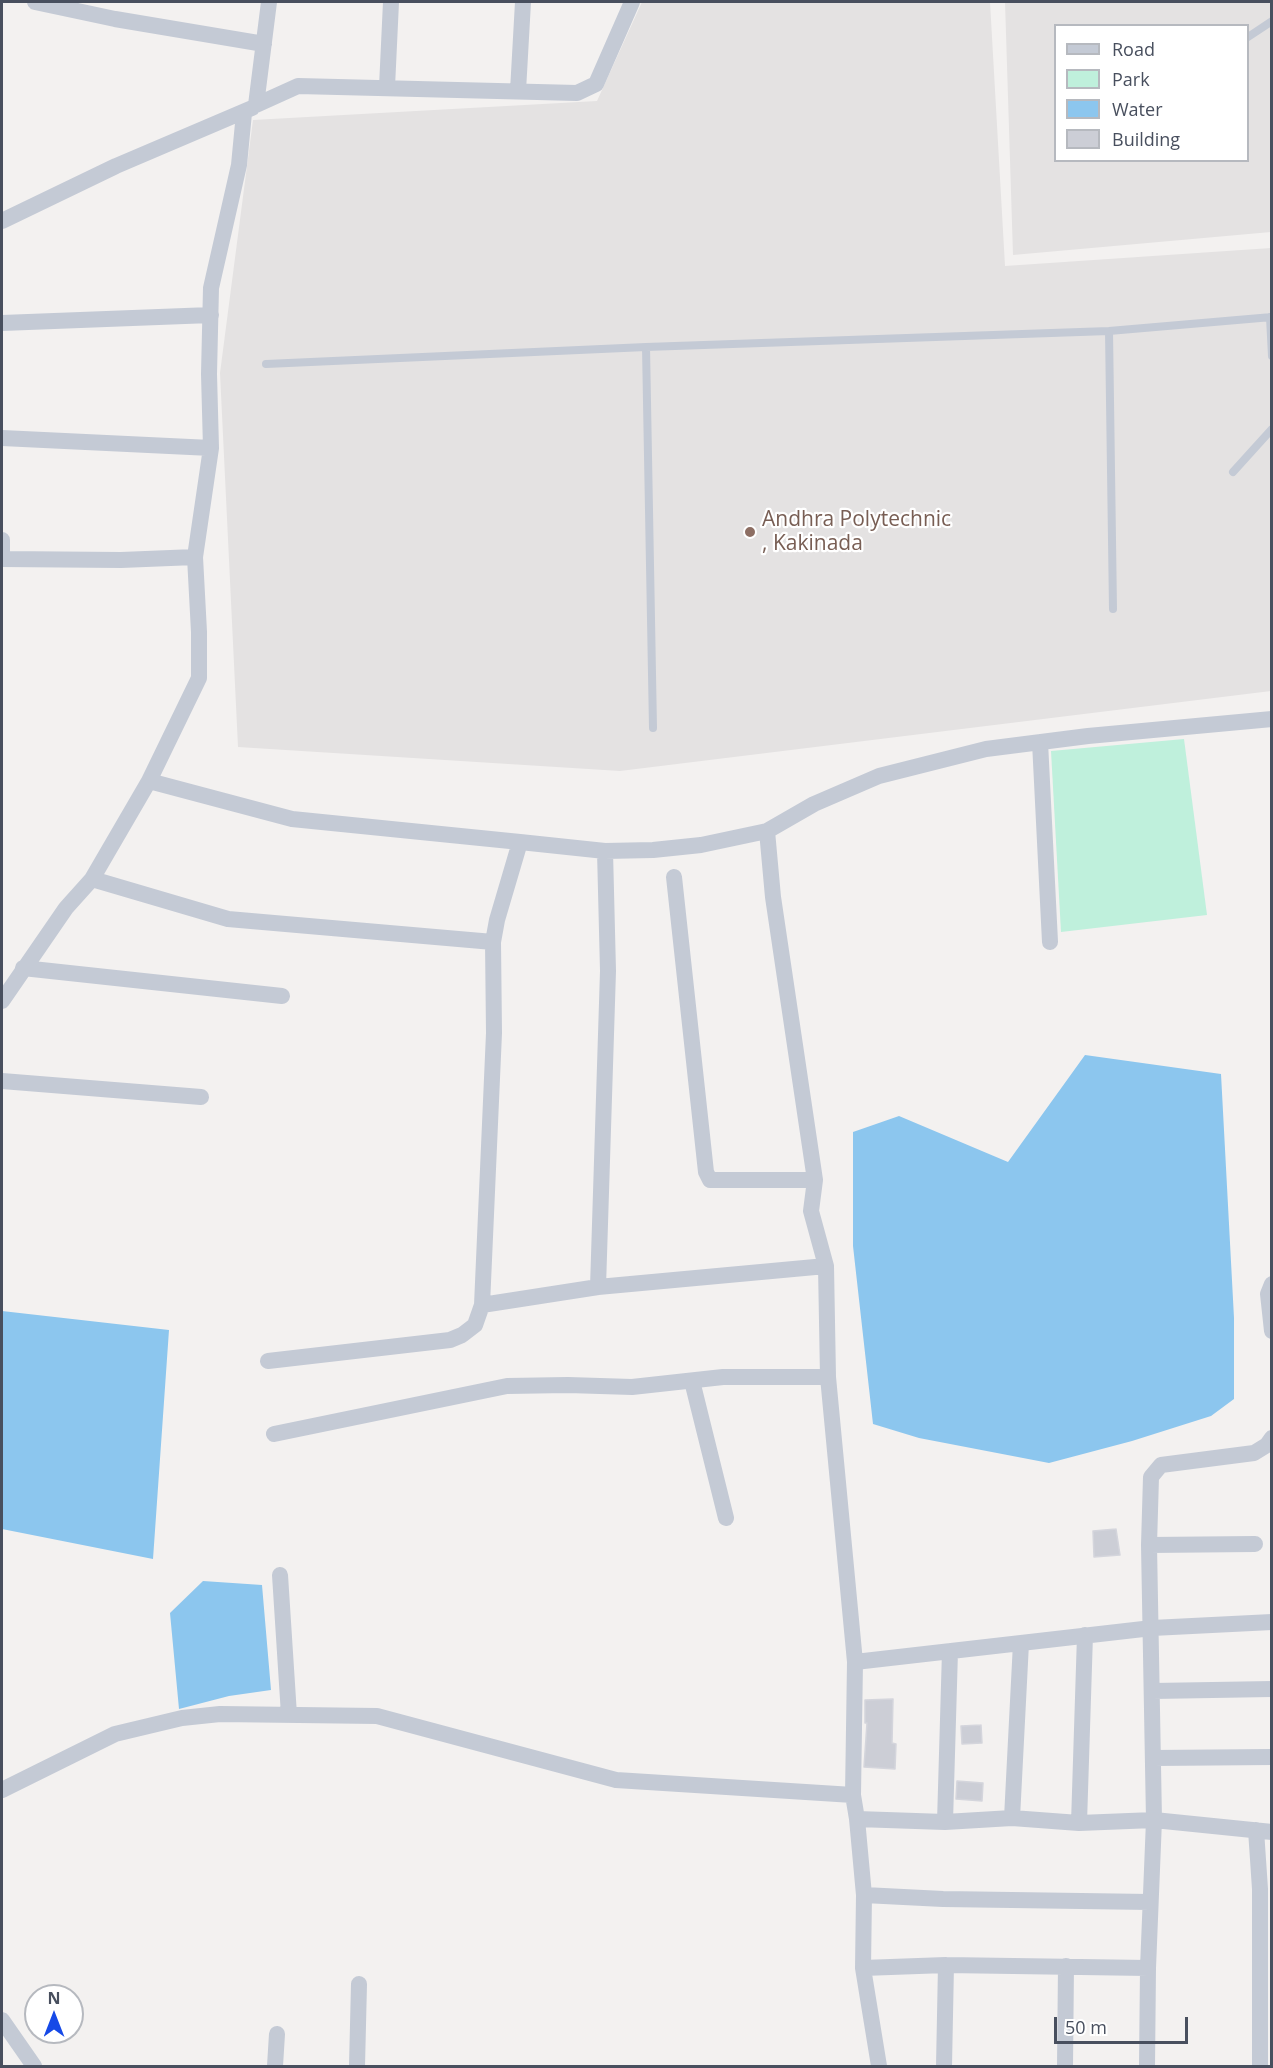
<!DOCTYPE html>
<style>
body{margin:0}
#map{position:relative;width:1273px;height:2068px;overflow:hidden;background:#f3f1f0;font-family:"Open Sans",sans-serif}
canvas{display:block}
.frame{position:absolute;inset:0;border:3px solid #484f5e;pointer-events:none}
.legend{position:absolute;left:1054px;top:24px;width:195px;height:138px;box-sizing:border-box;background:#fff;border:2px solid #b6b9bf;margin:0;padding:8px 10px;list-style:none;font-size:18px;color:#484f5e}
.legend li{display:flex;align-items:center;gap:12px;height:30px}
.legend b{width:30px;border:2px solid #b6b9bf}
.north{position:absolute;left:24px;top:1984px;width:60px;height:60px;box-sizing:border-box;background:#fff;border:2px solid #b6b9bf;border-radius:50%;rotate:0deg;font-size:16px;font-weight:700;line-height:24px;text-align:center;color:#484f5e}
.north::after{content:'';display:block;margin:auto;width:21px;height:27px;background:#1649e7;clip-path:polygon(50% 0,100% 100%,50% 72%,0 100%)}
.scale{position:absolute;left:1054px;top:2017px;width:134px;height:27px;box-sizing:border-box;border:3px solid #484f5e;border-top:0;padding-left:8px;font-size:18px;line-height:21px;white-space:nowrap;color:#484f5e;-webkit-text-stroke:4px #fff;paint-order:stroke}
</style>
<div id="map">
<canvas width="1273" height="2068"></canvas>
<div class="frame"></div>
<ul class="legend">
<li><b style="height:8px;background:#c4cad5"></b>Road</li>
<li><b style="height:16px;background:#bff0dc"></b>Park</li>
<li><b style="height:16px;background:#8cc6ee"></b>Water</li>
<li><b style="height:16px;background:#ccced6"></b>Building</li>
</ul>
<div class="north">N</div>
<div class="scale">50 m</div>
</div>
<script>
const ctx = document.querySelector('canvas').getContext('2d');
ctx.lineJoin = 'round';
function fill(path, color) { ctx.fillStyle = color; ctx.fill(path, 'evenodd'); }
const shape = rows => new Path2D(rows.map(r => 'M' + r).join(''));
function trace(path, color, width, dash) { ctx.strokeStyle = color; ctx.lineWidth = width; ctx.lineCap = dash ? 'butt' : 'round'; ctx.setLineDash(dash || []); ctx.stroke(path); }
function write(font, color, halo, rows, align = 'center') {
  ctx.font = font + ' "Open Sans",sans-serif'; ctx.lineWidth = 4.5; ctx.setLineDash([]); ctx.textBaseline = 'middle'; ctx.strokeStyle = halo; ctx.fillStyle = color; for (const [text, x, y, turn = 0] of rows) {
    ctx.save(); ctx.translate(x, y); ctx.rotate((+turn || 0) * Math.PI / 180); ctx.textAlign = isNaN(turn) ? turn : align; if (halo) ctx.strokeText(text, 0, 0); ctx.fillText(text, 0, 0); ctx.restore();
  }
}
const education = shape([
 [642,2,990,2,1005,266,1271,248,1271,691,620,771,238,747,220,373,253,120,597,101],
 [1005,2,1271,2,1271,232,1013,255],
 [1056,26,1248,26,1248,160,1056,160]
]);
const green = shape([
 [1184,739,1207,915,1061,932,1051,751]
]);
const water = shape([
 [1085,1055,1221,1074,1234,1318,1234,1399,1211,1416,1132,1441,1049,1463,919,1438,873,1424,853,1246,853,1132,899,1116,1008,1162],
 [2,1311,169,1330,153,1559,2,1529],
 [203,1581,262,1585,271,1690,229,1696,179,1709,170,1613]
]);
const building = shape([
 [1116,1529,1120,1555,1094,1557,1093,1531,1116,1529],
 [893,1699,892,1743,896,1744,895,1769,864,1767,867,1723,865,1723,865,1700,893,1699],
 [981,1725,982,1743,962,1744,961,1726,981,1725],
 [957,1781,983,1783,982,1801,956,1799,957,1781]
]);
const lane = shape([
 [1248,37,1272,21],
 [1270,317,1272,356],
 [1109,331,1113,609],
 [646,347,653,728],
 [266,364,646,347,1109,331,1272,317],
 [1233,472,1272,429]
]);
const street = shape([
 [35,2,115,19,264,44],
 [269,2,256,105,298,86,577,93,596,84,632,2],
 [387,87,391,2],
 [518,91,523,2],
 [2,221,116,166,252,108],
 [2,323,211,315],
 [2,438,211,448,209,374,211,288,239,165,244,113],
 [2,540,2,559,121,560,195,557,211,448],
 [1040,742,1050,942],
 [767,831,814,804,879,776,986,749,1088,736,1272,719],
 [674,877,706,1172,710,1180,815,1180],
 [92,879,228,919,493,942,497,920,520,842,292,819,149,781],
 [493,942,494,1033,482,1305,598,1287,608,971,605,851,520,842],
 [23,968,282,996],
 [2,1001,66,908,92,879,149,781,199,678,199,632,195,557],
 [2,1081,201,1097],
 [1272,1284,1268,1294,1272,1331],
 [598,1287,826,1266],
 [268,1361,450,1340,462,1335,475,1325,482,1305],
 [828,1377,855,1662],
 [692,1381,726,1518],
 [274,1434,507,1386,568,1385,632,1387,723,1377,828,1377,826,1266,811,1211,815,1180,773,897,767,831,701,845,653,850,605,851],
 [1272,1438,1267,1445,1254,1453,1161,1465,1151,1477,1149,1545,1154,1820,1272,1832],
 [1149,1545,1255,1544],
 [280,1575,289,1715],
 [1153,1691,1272,1689],
 [1153,1758,1272,1757],
 [2,1790,115,1734,182,1718,220,1714,377,1716,616,1780,853,1795],
 [1012,1818,1021,1643],
 [857,1819,945,1822,1012,1818,1079,1823,1154,1820,1148,1968,1147,2066],
 [945,1822,950,1651],
 [1079,1823,1085,1635],
 [1256,1830,1260,1889,1260,2066],
 [864,1895,943,1899,1150,1902],
 [863,1968,879,2066],
 [1148,1968,946,1965,863,1968,864,1895,857,1819,853,1795,855,1662,1152,1628,1272,1622],
 [2,2020,34,2066],
 [275,2066,277,2034],
 [357,2066,359,1984],
 [944,2066,946,1965],
 [1065,2066,1066,1966]
]);
const markers = [
 [750,532,6,"#8d6e63"]
];
const educationNames = [
 ["Andhra Polytechnic",762,520],
 [", Kakinada",762,544]
];
fill(education, '#e4e2e2');
fill(green, '#bff0dc');
fill(water, '#8cc6ee');
fill(building, '#ccced6');
trace(building, '#d4d5dc', 1.5);
trace(lane, '#c4cad5', 8);
trace(street, '#c4cad5', 16);
for (const [x, y, r, color] of markers) { const dot = new Path2D(); dot.arc(x, y, r, 0, 2 * Math.PI); ctx.fillStyle = color; ctx.fill(dot); trace(dot, '#fff', 2); }
write('21px', '#785e54', '#fff', educationNames, 'left');
</script>
